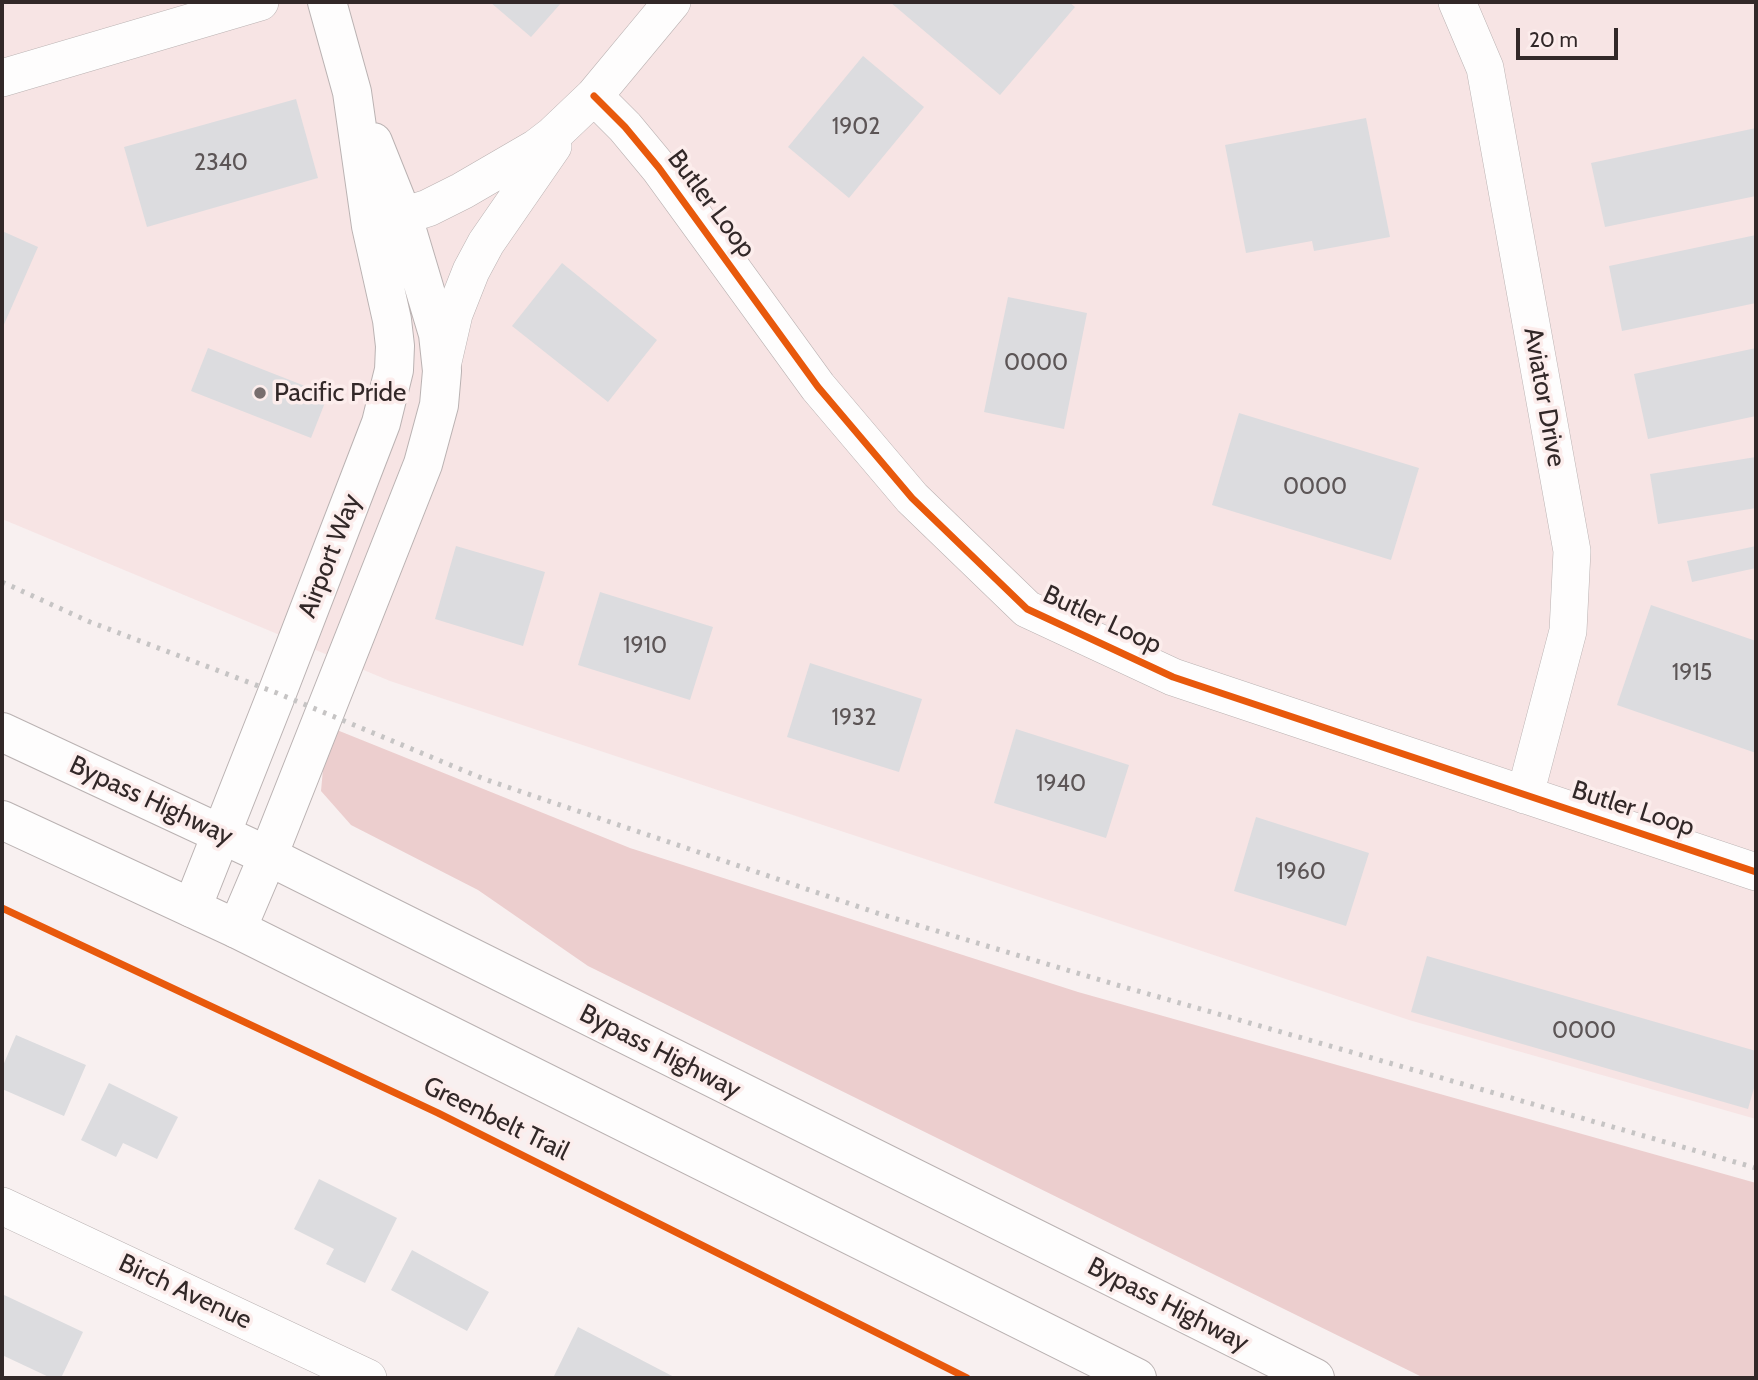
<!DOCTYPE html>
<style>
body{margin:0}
#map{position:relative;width:1758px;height:1380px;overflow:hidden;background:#f8f0f0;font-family:Cabin,sans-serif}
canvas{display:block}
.frame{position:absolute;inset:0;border:4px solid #322828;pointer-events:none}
.scale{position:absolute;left:1516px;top:28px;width:102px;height:32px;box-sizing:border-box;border:4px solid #322828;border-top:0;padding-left:9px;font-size:21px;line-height:24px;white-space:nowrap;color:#322828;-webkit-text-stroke:5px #fcedec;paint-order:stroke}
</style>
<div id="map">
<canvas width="1758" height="1380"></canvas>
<div class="frame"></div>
<div class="scale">20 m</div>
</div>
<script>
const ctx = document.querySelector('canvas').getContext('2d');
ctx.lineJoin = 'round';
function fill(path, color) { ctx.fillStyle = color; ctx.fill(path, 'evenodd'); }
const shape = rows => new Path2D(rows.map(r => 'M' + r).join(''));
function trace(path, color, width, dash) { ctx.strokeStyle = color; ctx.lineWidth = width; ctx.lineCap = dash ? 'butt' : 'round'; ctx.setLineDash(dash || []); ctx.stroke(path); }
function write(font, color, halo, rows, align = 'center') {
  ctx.font = font + ' Cabin,sans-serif'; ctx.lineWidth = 7; ctx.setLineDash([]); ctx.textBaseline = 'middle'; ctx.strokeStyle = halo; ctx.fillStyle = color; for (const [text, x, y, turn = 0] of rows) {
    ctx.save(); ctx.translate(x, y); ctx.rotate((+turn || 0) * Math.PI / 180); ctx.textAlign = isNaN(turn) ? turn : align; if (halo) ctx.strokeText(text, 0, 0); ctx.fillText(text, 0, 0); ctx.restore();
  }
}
const built = shape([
 [2,2,1756,2,1756,1119,1409,1020,390,681,2,519]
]);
const green = shape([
 [327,726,630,848,1078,992,1756,1183,1756,1378,1424,1378,588,966,478,890,351,825,321,791]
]);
const building = shape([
 [490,2,562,2,531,37],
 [890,2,1069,2,1075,7,1000,95],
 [863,56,924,107,849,198,788,147],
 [296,99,318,178,147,227,124,147],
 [1366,118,1390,237,1314,251,1312,241,1246,253,1225,145],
 [1756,128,1756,196,1605,227,1591,163],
 [2,231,38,247,2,329],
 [1756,235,1756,303,1622,331,1609,266],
 [562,263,657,340,608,402,512,326],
 [1008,297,1087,313,1064,429,984,412],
 [208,348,328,395,311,438,191,391],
 [1756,348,1756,416,1648,439,1634,374],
 [1239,413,1419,468,1391,560,1212,505],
 [1756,457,1756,508,1658,524,1650,474],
 [456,546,545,572,523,646,435,619],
 [1756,546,1756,568,1692,582,1687,561],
 [600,592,713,627,690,700,578,665],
 [1651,605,1756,641,1756,753,1617,705],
 [810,663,922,699,899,772,787,737],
 [1016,729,1129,765,1106,838,994,803],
 [1256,817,1369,853,1346,926,1234,891],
 [1427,956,1756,1051,1756,1081,1748,1109,1411,1012],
 [16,1035,86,1065,64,1116,2,1089,2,1068],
 [109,1083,178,1117,157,1159,123,1143,116,1157,81,1140],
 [319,1179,397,1218,365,1283,326,1264,334,1249,294,1229],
 [412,1250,489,1292,467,1331,391,1290],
 [2,1294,83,1332,61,1378,51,1378,2,1355],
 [578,1327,676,1378,559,1378,554,1376]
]);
const street = shape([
 [1457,2,1485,68,1572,551,1568,631,1525,795],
 [2,78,260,2],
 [594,96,625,127,659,168,818,387,912,498,1027,609,1173,677,1756,872],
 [375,225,428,208,462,191,536,148,553,135,594,96,672,2],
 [442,366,454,314,471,271,486,243,553,146],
 [2,1206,368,1378]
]);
const secondary = shape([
 [192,908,277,693,381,423,394,370,395,346,392,320,371,226,352,92,327,2],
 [237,929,268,856,423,464,439,405,442,371,438,334,403,217,373,142]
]);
const highway = shape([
 [2,732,268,856,1315,1378],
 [2,820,237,929,1137,1378]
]);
const rail = shape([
 [2,582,90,622,277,693,484,779,877,913,1117,985,1756,1168]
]);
const cycleway = shape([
 [594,96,625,127,659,168,818,387,912,498,1027,609,1173,677,1756,872],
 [2,908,438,1113,967,1378]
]);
const markers = [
 [260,393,7,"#776e6e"]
];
const numberNames = [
 ["1902",856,127],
 ["2340",221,163],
 ["0000",1036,363],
 ["0000",1315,487],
 ["1910",645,646],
 ["1915",1692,673],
 ["1932",854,718],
 ["1940",1061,784],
 ["1960",1301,872],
 ["0000",1584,1031]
];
const streetNames = [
 ["Butler Loop",711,204,53],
 ["Aviator Drive",1544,397,80],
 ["Airport Way",330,556,-69],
 ["Butler Loop",1102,620,25],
 ["Bypass Highway",151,801,25],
 ["Butler Loop",1633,809,18],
 ["Bypass Highway",660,1052,27],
 ["Greenbelt Trail",496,1119,26],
 ["Birch Avenue",185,1292,25],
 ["Bypass Highway",1168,1305,27]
];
const poiNames = [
 ["Pacific Pride",274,393]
];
fill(built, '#f7e4e4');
fill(green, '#eccece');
fill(building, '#dcdcdf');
trace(street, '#bab2b2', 38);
trace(secondary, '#bab2b2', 40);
trace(highway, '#bab2b2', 40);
trace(street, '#fefdfd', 37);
trace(secondary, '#fefdfd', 38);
trace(highway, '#fefdfd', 38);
trace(rail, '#c6c4c4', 5, [3.5, 7]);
trace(cycleway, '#e8590c', 7);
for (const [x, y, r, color] of markers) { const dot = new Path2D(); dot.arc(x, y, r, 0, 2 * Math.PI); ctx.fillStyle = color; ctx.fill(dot); trace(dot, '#fcedec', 2.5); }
write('23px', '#5c5556', null, numberNames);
write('26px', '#322828', '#fcedec', streetNames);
write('26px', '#322828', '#fcedec', poiNames, 'left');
</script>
